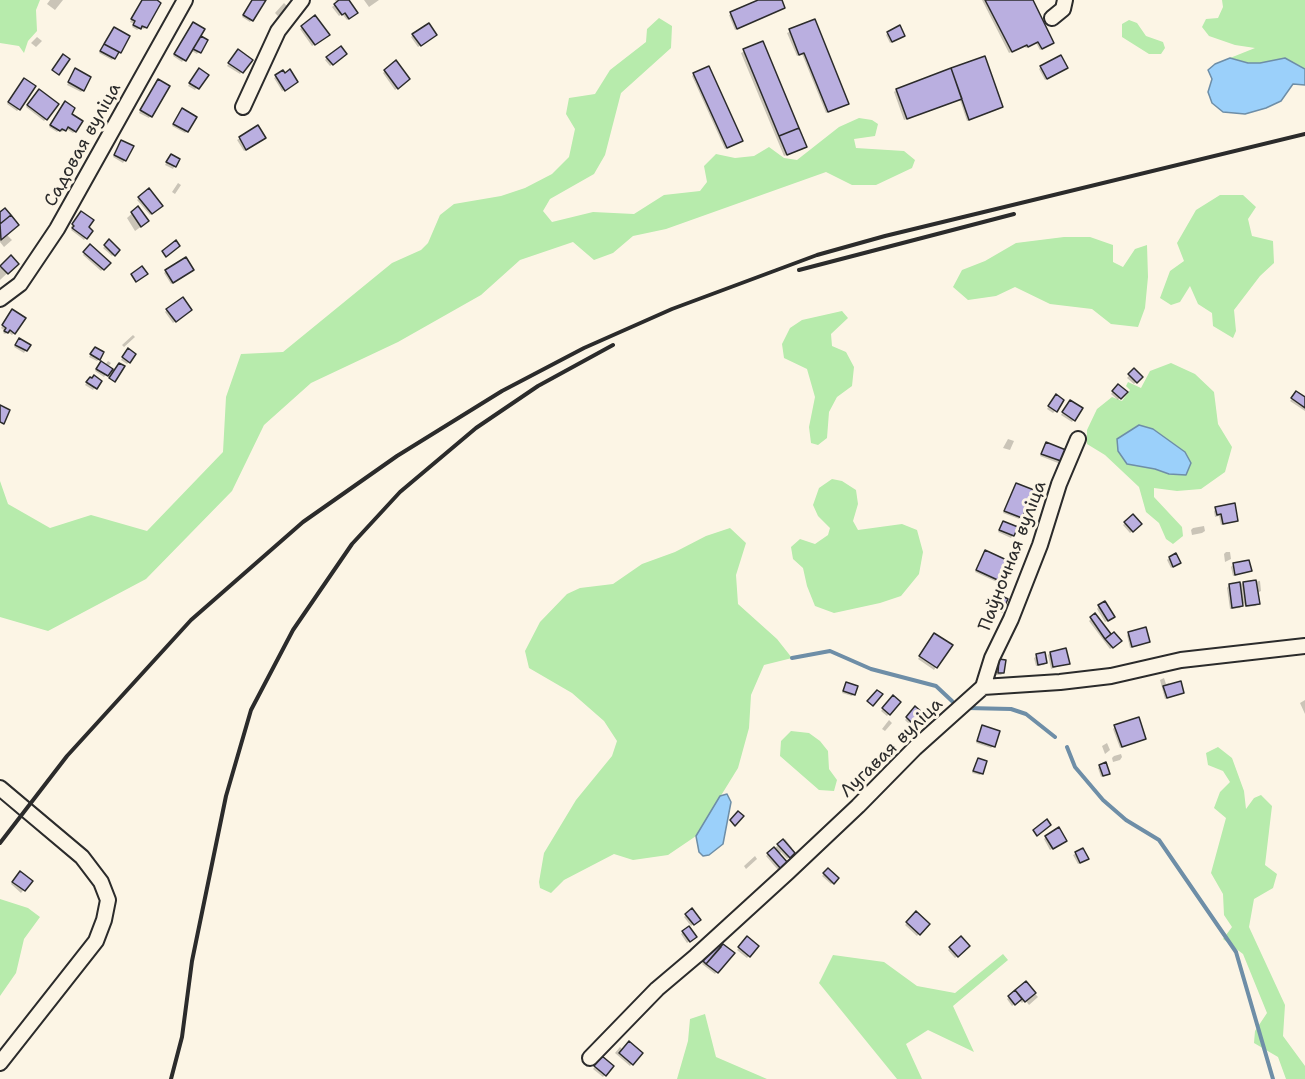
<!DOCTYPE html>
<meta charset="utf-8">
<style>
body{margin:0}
canvas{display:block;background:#fcf5e5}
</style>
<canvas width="1305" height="1079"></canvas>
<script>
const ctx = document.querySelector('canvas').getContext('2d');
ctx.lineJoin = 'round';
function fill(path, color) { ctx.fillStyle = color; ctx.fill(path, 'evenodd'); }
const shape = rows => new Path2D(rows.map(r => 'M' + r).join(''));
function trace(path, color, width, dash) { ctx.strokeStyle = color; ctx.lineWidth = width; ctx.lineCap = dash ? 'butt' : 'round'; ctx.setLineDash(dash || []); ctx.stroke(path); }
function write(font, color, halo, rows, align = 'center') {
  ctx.font = font + ' "Shantell Sans",sans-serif'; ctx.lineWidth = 6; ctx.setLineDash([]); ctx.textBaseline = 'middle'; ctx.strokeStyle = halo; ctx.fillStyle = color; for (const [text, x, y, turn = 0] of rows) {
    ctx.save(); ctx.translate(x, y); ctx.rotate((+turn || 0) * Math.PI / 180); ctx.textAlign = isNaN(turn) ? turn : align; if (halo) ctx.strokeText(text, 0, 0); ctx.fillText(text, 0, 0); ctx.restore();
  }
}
const green = shape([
 [0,0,40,0,36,10,37,31,28,41,24,53,19,46,0,43],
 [1222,0,1305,0,1305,69,1285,58,1260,63,1248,63,1230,58,1255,48,1235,45,1209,36,1202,27,1206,19,1218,18,1223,7],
 [659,18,672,26,671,48,621,93,605,155,594,174,550,199,543,211,552,222,593,212,634,214,664,195,700,191,707,182,704,166,716,154,735,158,754,156,769,147,784,158,797,160,839,127,859,118,872,120,878,124,875,136,854,139,856,148,904,151,915,160,912,168,876,185,852,185,826,172,666,229,633,236,613,253,594,260,573,242,520,260,481,295,398,342,311,383,264,425,232,491,146,579,48,631,0,617,0,481,8,504,50,528,91,515,147,531,223,452,226,397,241,354,283,352,392,263,421,250,428,243,440,215,454,204,501,196,525,188,552,174,569,157,575,129,566,114,569,98,595,94,610,70,646,42,647,29],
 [1129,20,1137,23,1146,36,1163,42,1165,48,1161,54,1149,54,1122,37,1122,24],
 [1220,195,1243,195,1256,207,1248,219,1252,236,1273,241,1274,263,1260,276,1234,310,1236,331,1233,338,1213,326,1212,313,1198,304,1190,286,1180,302,1171,305,1160,298,1170,271,1184,261,1177,243,1196,210],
 [1064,237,1090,237,1113,245,1113,262,1123,267,1135,249,1147,245,1148,277,1145,308,1138,327,1111,324,1092,309,1050,304,1015,287,996,296,968,300,953,287,962,270,985,261,1016,243],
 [842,311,848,318,831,334,832,346,846,352,854,367,852,386,837,397,829,412,827,438,818,445,811,443,809,427,815,397,807,369,784,358,782,344,790,328,802,320],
 [1171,363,1195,374,1214,392,1218,424,1232,447,1225,472,1201,489,1177,491,1154,488,1154,497,1182,527,1183,536,1173,544,1166,539,1159,523,1146,512,1139,487,1105,455,1087,444,1087,430,1097,409,1112,397,1122,401,1130,390,1126,386,1128,382,1141,388,1150,371],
 [1153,429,1185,452,1169,474,1155,469,1127,464],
 [832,479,842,481,856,490,858,504,853,521,858,530,902,524,917,530,923,552,919,574,901,596,880,603,834,613,815,606,807,586,803,568,793,559,791,547,800,539,815,544,828,535,830,528,818,516,813,505,819,488],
 [730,528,746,543,736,575,738,604,777,639,792,658,764,665,751,695,749,728,738,768,696,836,668,855,633,860,614,854,564,880,551,893,540,888,539,882,544,853,576,800,612,756,617,741,604,721,572,693,529,668,525,651,540,622,567,594,580,588,613,584,642,564,675,552,706,536],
 [791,731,809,733,820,741,828,751,829,769,837,780,834,791,819,790,780,756,781,741],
 [1218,747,1232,758,1244,791,1246,809,1254,798,1261,795,1272,806,1265,865,1277,874,1273,888,1254,899,1249,927,1285,1005,1283,1036,1305,1066,1305,1079,1286,1079,1278,1057,1254,1043,1255,1031,1267,1013,1243,954,1223,939,1232,927,1224,915,1223,894,1211,873,1226,818,1214,808,1220,792,1230,782,1223,771,1208,765,1206,753],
 [0,899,28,908,40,917,24,939,16,973,0,996],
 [1003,954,1008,960,953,1006,974,1052,928,1030,906,1044,922,1079,897,1079,819,983,833,955,884,962,917,986,955,993],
 [705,1014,716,1057,767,1079,677,1079,688,1041,690,1019]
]);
const water = shape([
 [1230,58,1248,63,1260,63,1285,58,1305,69,1305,85,1293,84,1281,101,1266,108,1245,114,1223,112,1212,103,1208,92,1212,79,1208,70,1215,64,1230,58],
 [1139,425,1153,429,1185,452,1191,463,1186,475,1169,474,1155,469,1127,464,1118,451,1117,439,1139,425],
 [727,794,731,802,723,844,709,855,703,856,699,852,696,836,720,796,727,794]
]);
const shadow = shape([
 [50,0,63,0,55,10,47,4],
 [142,0,155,0,146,27,144,29,140,28,137,30,132,27,134,24,130,22],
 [253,0,264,0,250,22,242,17],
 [335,0,347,0,354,15,347,20,342,14,339,16,332,7,337,3],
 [364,0,379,0,369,7],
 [756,0,780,0,781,9,735,30,729,15,757,2],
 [982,0,1031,0,1051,45,1040,50,1036,43,1026,48,1024,46,1009,53],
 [284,3,287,6,278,16,275,13],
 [315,17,326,37,312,46,300,29],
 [814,21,845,105,826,113,802,54,797,56,787,33],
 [191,26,198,36,206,41,197,54,190,50,182,62,173,56],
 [112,31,128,37,112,60,99,53],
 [888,33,903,36,890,43,886,35],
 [413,35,433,37,418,47,411,37],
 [37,37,42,41,36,47,31,43],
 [762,43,803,149,784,156,741,53],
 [236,53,251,60,240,74,227,66],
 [343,56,330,66,325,60,327,58],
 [984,58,1001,107,999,109,967,121,960,100,904,120,894,92,896,90],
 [1041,67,1064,69,1045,80,1039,69],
 [385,71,406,81,395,90,383,73],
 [74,72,83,90,81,92,67,85],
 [197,72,207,75,195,90,188,86],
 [282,72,294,84,282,91,274,78],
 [694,74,741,141,739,143,725,149,692,76],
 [22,82,19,109,17,111,7,104],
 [156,82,168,86,149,118,139,113],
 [37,93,46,119,44,121,26,107],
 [63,105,70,114,75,131,73,133,65,128,62,132,59,130,57,132,49,127],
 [180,112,187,131,185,133,172,126],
 [257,128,262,140,244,151,237,140],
 [120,144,125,160,123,163,113,157],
 [169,158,178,160,173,169,165,165],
 [178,183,181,185,175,194,172,192],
 [149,190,161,206,150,215,137,200],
 [138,208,142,226,135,231,127,218],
 [0,214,6,234,12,240,4,247,0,242],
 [79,215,86,227,91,231,84,240,71,230,73,228,71,227],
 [109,242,118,250,112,256,103,248],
 [90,246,109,263,101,271,83,255],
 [11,258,17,264,0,280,0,268],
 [166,271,190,272,171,284,164,273],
 [167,310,188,312,173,323,165,312],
 [10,313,14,333,12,335,8,332,5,334,3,333,5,331,1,328],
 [133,335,135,337,124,347,122,345],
 [17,342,29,345,24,353,14,347],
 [93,351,99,359,97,361,89,357],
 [126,352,129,362,127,364,121,360],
 [108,361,111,363,108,367,110,369,104,377,95,371,99,365,105,365],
 [1134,370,1141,377,1134,384,1127,378],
 [88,381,100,381,93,390,85,385],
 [1118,386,1125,392,1118,400,1111,394],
 [1297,393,1305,399,1305,411,1290,401],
 [1054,398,1055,411,1053,413,1047,409],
 [1068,404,1081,409,1072,422,1061,415],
 [1008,439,1014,441,1010,450,1003,448],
 [1046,444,1060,460,1058,463,1040,456],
 [1014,487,1021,517,1019,519,1003,513],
 [1216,509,1237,520,1221,525,1219,516,1215,517,1214,511],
 [1133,516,1140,524,1130,533,1123,525],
 [1002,525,1013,535,1011,538,998,532],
 [1204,526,1205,531,1202,533,1192,535,1191,530,1193,528],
 [985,552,1001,581,999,583,975,572],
 [1226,552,1230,552,1231,559,1225,562,1224,554],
 [1169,558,1179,563,1171,568,1167,560],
 [1233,565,1250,571,1233,576,1231,567],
 [1260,581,1261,591,1257,593,1258,603,1256,606,1245,607,1244,603,1240,608,1230,609,1227,588,1229,585],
 [994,594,1001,611,998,613,987,607],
 [1099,606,1111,619,1105,622,1097,609],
 [1095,615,1118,643,1110,649,1089,621],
 [1129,633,1148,641,1130,648,1127,635],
 [933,637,951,645,934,670,918,659],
 [1050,653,1069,663,1051,669,1048,655],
 [1037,656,1046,663,1044,665,1036,666,1034,658],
 [999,661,1003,673,1001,675,996,675,997,663],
 [1164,678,1166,684,1169,683,1170,686,1183,692,1165,699,1160,680],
 [846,684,854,694,852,696,842,693],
 [893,697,899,703,887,716,881,711],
 [1305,700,1305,714,1300,703],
 [915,708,921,713,910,725,905,720],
 [889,720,892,723,885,731,882,729],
 [982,727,993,746,991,748,976,743],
 [1115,727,1145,738,1120,748,1113,729],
 [1107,743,1110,750,1105,754,1102,746],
 [1121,754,1122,757,1120,760,1113,762,1112,758,1114,756],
 [978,759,982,773,980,775,972,773],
 [1100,766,1108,773,1101,777,1098,768],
 [1046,837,1063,843,1050,850,1044,839],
 [785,839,792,848,790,850,793,853,787,859,781,852,779,855,785,863,778,870,766,856],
 [1083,850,1085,861,1078,864,1073,855],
 [755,856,757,859,746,869,744,866],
 [828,870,837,878,831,884,822,876],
 [20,873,30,882,21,893,11,884],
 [692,910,699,920,691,926,684,917],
 [916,914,927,924,917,936,905,925],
 [688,928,693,938,687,943,681,934],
 [747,938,757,946,747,958,737,950],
 [961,938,968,946,955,958,948,950],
 [717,946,732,953,715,974,702,964],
 [1025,983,1038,997,1029,1005,1025,1000,1022,1003,1019,1000,1012,1006,1007,999],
 [620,1047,623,1050,640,1053,630,1066,615,1053],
 [602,1058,612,1066,603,1077,593,1069]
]);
const stream = shape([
 [792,658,830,651,871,669,936,686,952,701],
 [967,708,1011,709,1026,714,1055,737],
 [1067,747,1075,767,1103,800,1126,820,1159,840,1236,952,1273,1079]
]);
const building = shape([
 [142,0,157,0,161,3,147,28,142,26,141,29,133,25,135,21,131,19,142,0],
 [252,0,266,0,253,21,243,15,252,0],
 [339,0,349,0,358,13,349,19,345,13,342,15,334,4,339,0],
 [758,0,782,0,785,8,737,29,730,12,758,0],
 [985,0,1033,0,1054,43,1042,49,1038,42,1028,47,1027,45,1012,52,985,0],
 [315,15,330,35,315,45,301,26,315,15],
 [815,19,849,104,828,112,804,53,799,55,789,29,815,19],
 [193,22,205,29,186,61,174,54,193,22],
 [429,23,437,35,421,46,412,34,429,23],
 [900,25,905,36,892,42,887,32,900,25],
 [114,27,130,36,121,53,104,44,114,27],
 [201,36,208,40,201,53,193,49,201,36],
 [763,41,799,128,779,136,743,49,763,41],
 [104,44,119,52,115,59,100,51,104,44],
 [341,46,347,54,333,65,326,57,341,46],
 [238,49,253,60,243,73,228,63,238,49],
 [63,54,70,59,59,75,52,70,63,54],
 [1061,55,1068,68,1047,79,1040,66,1061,55],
 [985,56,1003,107,969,120,951,68,985,56],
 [396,60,410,79,398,89,384,70,396,60],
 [709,66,743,141,727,148,693,73,709,66],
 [75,68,91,77,84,91,68,82,75,68],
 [199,68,209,75,199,89,189,83,199,68],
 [951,68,962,99,907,119,896,89,951,68],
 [290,69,298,82,285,91,275,75,283,70,285,73,290,69],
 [24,78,36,86,20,110,8,102,24,78],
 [158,79,170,86,152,117,140,110,158,79],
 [39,89,59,104,47,120,27,105,39,89],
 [65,101,75,108,72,114,83,121,76,132,68,127,66,131,62,129,60,131,50,125,65,101],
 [182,108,197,117,188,132,173,124,182,108],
 [258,125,266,138,246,150,239,137,258,125],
 [799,128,807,147,787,155,779,136,799,128],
 [121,140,134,146,126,161,114,155,121,140],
 [171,154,180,159,176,167,166,162,171,154],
 [149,188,163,206,152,214,138,197,149,188],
 [138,206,149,221,141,227,131,212,138,206],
 [5,208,11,215,0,224,0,212,5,208],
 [81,211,94,220,89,227,93,231,87,239,72,228,74,226,72,224,81,211],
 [11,215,19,225,1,240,0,224,11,215],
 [109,239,120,250,115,256,104,245,109,239],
 [176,240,180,246,166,257,162,251,176,240],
 [90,244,111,263,104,270,83,252,90,244],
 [11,255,19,264,8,274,0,266,11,255],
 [186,257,194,270,173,283,165,270,186,257],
 [142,266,148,274,136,282,131,274,142,266],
 [183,297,192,310,176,322,166,309,183,297],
 [12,309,26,318,15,334,10,330,8,333,4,331,6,328,2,325,12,309],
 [19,338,31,345,27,351,15,345,19,338],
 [95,347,104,352,100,360,90,354,95,347],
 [128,348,136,354,130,363,122,357,128,348],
 [101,361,113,369,108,376,96,369,101,361],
 [119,363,125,366,115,382,109,378,119,363],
 [1134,368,1143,377,1137,383,1128,374,1134,368],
 [94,375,102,381,97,389,86,382,90,377,92,378,94,375],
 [1118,384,1128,392,1121,399,1112,391,1118,384],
 [1296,391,1305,397,1305,408,1291,398,1296,391],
 [1056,394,1064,400,1057,412,1048,406,1056,394],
 [1070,400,1083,408,1075,421,1062,412,1070,400],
 [0,405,10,410,4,424,0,422,0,405],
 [1046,442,1066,450,1061,461,1041,454,1046,442],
 [1016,483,1034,490,1022,518,1004,511,1016,483],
 [1235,503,1238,521,1223,524,1221,514,1217,515,1215,507,1235,503],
 [1133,514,1142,524,1133,532,1124,522,1133,514],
 [1003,521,1018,527,1014,536,999,530,1003,521],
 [985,550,1011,562,1002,582,976,570,985,550],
 [1176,553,1181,563,1173,567,1169,557,1176,553],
 [1249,560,1252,571,1235,575,1233,563,1249,560],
 [1256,580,1260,604,1246,606,1243,582,1256,580],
 [1240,582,1243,606,1232,608,1229,584,1240,582],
 [994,592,1008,599,1002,612,988,605,994,592],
 [1105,601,1115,617,1108,621,1098,605,1105,601],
 [1095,613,1111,634,1105,639,1090,617,1095,613],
 [1146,627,1150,642,1132,647,1128,632,1146,627],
 [1114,632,1122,641,1113,648,1105,639,1114,632],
 [934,633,953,645,937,668,919,656,934,633],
 [1066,648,1070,664,1053,667,1050,652,1066,648],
 [1045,652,1047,663,1038,665,1036,654,1045,652],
 [999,659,1006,660,1004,673,998,673,999,659],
 [1181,681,1184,693,1167,698,1163,686,1181,681],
 [846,682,858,686,855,695,843,691,846,682],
 [877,690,883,694,873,706,867,701,877,690],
 [893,695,901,702,890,715,882,708,893,695],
 [915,706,923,713,913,724,906,717,915,706],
 [1139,717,1146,739,1122,747,1114,725,1139,717],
 [982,725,1000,731,995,747,977,741,982,725],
 [978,758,987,761,983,774,973,771,978,758],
 [1106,762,1110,774,1103,776,1099,765,1106,762],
 [738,811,744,816,735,826,730,820,738,811],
 [1047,819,1051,825,1037,836,1033,830,1047,819],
 [1059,827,1067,841,1053,849,1045,836,1059,827],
 [783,839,795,853,790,858,777,844,783,839],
 [774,847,788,863,781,869,767,853,774,847],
 [1083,848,1089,859,1080,863,1075,852,1083,848],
 [828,868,839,878,834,884,823,873,828,868],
 [20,871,33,881,25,891,12,882,20,871],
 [692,908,701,920,694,925,685,914,692,908],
 [916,911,930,924,920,935,906,922,916,911],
 [689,926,697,937,690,942,682,931,689,926],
 [747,936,759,946,750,957,738,947,747,936],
 [961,936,970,946,958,957,949,947,961,936],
 [717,944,721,947,706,964,703,961,717,944],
 [723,944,735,953,718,973,706,964,723,944],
 [1026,981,1036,993,1025,1002,1015,990,1026,981],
 [1015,990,1022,999,1015,1005,1008,996,1015,990],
 [629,1041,643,1053,633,1065,619,1053,629,1041],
 [602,1056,614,1066,606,1076,594,1066,602,1056]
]);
const minor = shape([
 [1052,18,1063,9,1065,0],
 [243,107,278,31,302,0],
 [0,299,20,284,57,229,185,0],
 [983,687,992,658,1011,619,1040,545,1059,484,1078,439],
 [0,788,82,857,101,882,108,900,104,920,96,941,0,1063],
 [590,1058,657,989,696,956,788,872,858,806,915,748,983,687,1060,682,1111,676,1181,660,1305,646]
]);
const rail = shape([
 [799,270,1014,214],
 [0,843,67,756,191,620,303,522,397,456,502,391,584,348,672,309,817,255,885,236,1305,134],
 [171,1079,182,1037,192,961,226,796,251,710,293,630,352,544,400,492,476,428,538,386,613,345]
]);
const streetNames = [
 ["Садовая вуліца",83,145,-61],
 ["Паўночная вуліца",1013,556,-69],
 ["Лугавая вуліца",892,748,-44]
];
fill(green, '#b7ebac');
fill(water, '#9bd0fa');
trace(water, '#6e8ea7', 1.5);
fill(shadow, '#0003');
trace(stream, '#6e8ea7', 4);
fill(building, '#baafe0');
trace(building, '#2b2b2b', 1.5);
trace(minor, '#2b2b2b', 18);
trace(minor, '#fcf5e5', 14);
trace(rail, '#2b2b2b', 4);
write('18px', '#2b2b2b', '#fcf5e5', streetNames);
</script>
